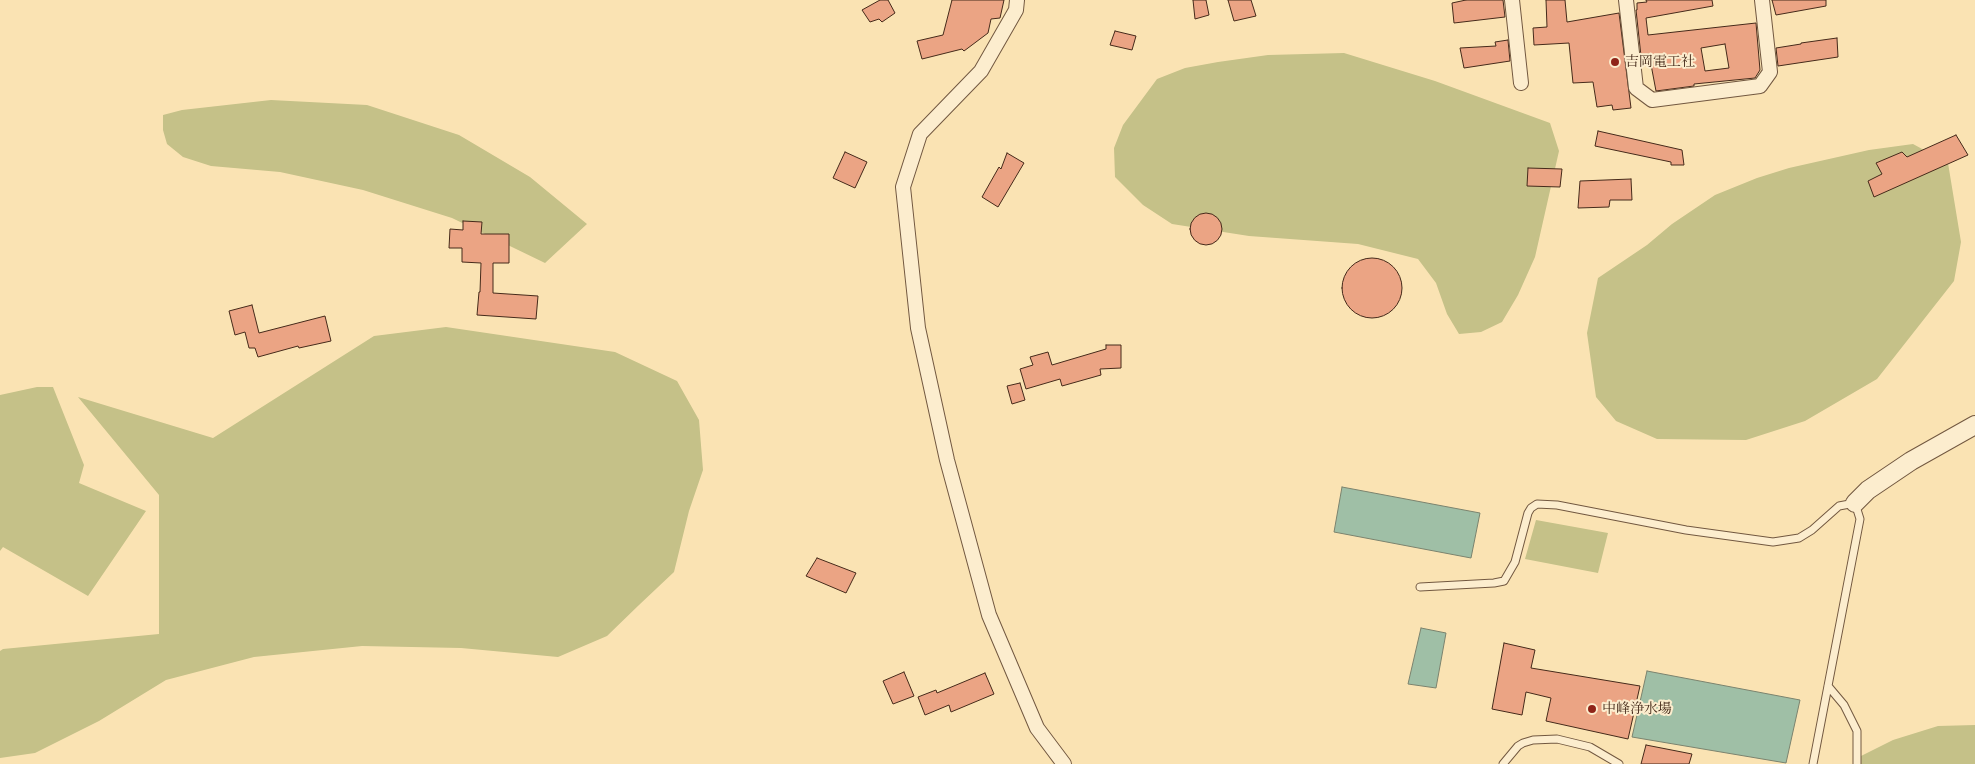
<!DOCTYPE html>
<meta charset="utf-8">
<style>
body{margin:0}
canvas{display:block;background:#fae3b3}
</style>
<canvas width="1975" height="764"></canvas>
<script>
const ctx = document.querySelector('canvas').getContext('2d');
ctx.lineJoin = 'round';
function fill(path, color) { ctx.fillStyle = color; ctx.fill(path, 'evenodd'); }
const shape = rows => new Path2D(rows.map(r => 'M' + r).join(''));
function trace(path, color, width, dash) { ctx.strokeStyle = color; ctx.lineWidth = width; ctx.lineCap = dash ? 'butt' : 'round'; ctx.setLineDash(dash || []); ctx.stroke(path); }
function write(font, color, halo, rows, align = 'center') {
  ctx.font = font + ' "Old Standard TT","Noto Serif JP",serif'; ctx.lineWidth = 4; ctx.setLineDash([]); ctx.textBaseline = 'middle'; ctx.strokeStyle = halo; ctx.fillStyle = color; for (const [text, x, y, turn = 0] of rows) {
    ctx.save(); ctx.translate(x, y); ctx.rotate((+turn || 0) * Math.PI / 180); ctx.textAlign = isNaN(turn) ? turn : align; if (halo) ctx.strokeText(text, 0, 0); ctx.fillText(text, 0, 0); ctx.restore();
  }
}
const green = shape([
 [1344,53,1435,81,1550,123,1559,151,1535,257,1518,295,1502,322,1481,332,1459,334,1447,314,1436,283,1418,259,1358,244,1249,236,1172,224,1143,205,1115,177,1114,148,1123,125,1157,79,1185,68,1218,62,1268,55],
 [271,100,367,105,459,135,530,177,587,224,545,263,452,218,363,190,280,172,211,166,183,157,167,144,163,130,163,115,182,110],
 [1913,144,1948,163,1961,242,1954,281,1877,379,1805,421,1746,440,1657,439,1616,421,1596,397,1587,333,1598,278,1647,245,1672,224,1715,195,1757,178,1789,168,1869,150],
 [446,327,615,352,677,381,699,420,703,470,689,511,674,572,639,605,607,636,558,657,461,648,362,646,254,657,166,680,99,721,35,753,0,758,0,651,3,649,159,634,159,495,78,397,213,438,374,336],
 [37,387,53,387,84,465,79,483,146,511,88,596,3,547,0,551,0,395],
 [1536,520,1608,533,1598,573,1525,559],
 [1975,725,1975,764,1855,764,1857,758,1893,740,1938,726]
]);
const water = shape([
 [1342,487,1480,513,1471,558,1334,532,1342,487],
 [1421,628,1446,633,1436,688,1408,684,1421,628],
 [1647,671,1800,700,1786,763,1632,737,1647,671]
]);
const building = shape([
 [880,0,888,0,895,13,882,22,879,19,870,22,862,10,880,0],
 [952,0,1004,0,1000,18,991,19,988,33,964,51,962,49,922,59,917,41,943,35,952,0],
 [1193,0,1206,0,1209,15,1195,19,1193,0],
 [1228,0,1251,0,1256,16,1234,21,1228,0],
 [1466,0,1503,0,1505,17,1454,23,1452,3,1466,0],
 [1546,0,1565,0,1567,22,1619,13,1631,108,1613,110,1612,105,1597,107,1593,82,1573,83,1569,43,1534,45,1533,28,1547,27,1546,0],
 [1646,0,1712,0,1713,6,1646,18,1648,35,1756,23,1760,70,1755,78,1694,84,1694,86,1656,91,1649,54,1641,56,1636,10,1637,10,1637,3,1647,2,1646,0],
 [1725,44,1729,68,1705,71,1701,48,1725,44],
 [1772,0,1826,0,1826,6,1776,15,1772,0],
 [1115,31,1136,36,1132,50,1110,45,1115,31],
 [1837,38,1838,57,1778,66,1776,48,1801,44,1801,43,1837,38],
 [1508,40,1510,61,1464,68,1460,48,1496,46,1495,42,1508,40],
 [1598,131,1682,150,1684,165,1671,165,1671,162,1595,146,1598,131],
 [1956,135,1968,155,1874,197,1868,181,1882,174,1876,163,1902,152,1907,157,1956,135],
 [845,152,867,162,855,188,833,178,845,152],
 [1007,153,1024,163,998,207,982,197,999,167,1001,169,1007,153],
 [1528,168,1562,169,1560,187,1527,186,1528,168],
 [1631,179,1632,200,1610,200,1609,207,1578,208,1580,181,1631,179],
 '1190 229a16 16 0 1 1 32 0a16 16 0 1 1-32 0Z',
 [463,221,482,222,481,234,509,234,509,263,493,263,493,293,538,296,536,319,477,315,479,292,480,292,481,263,462,262,462,248,449,248,450,229,463,230,463,221],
 '1342 288a30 30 0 1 1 60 0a30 30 0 1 1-60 0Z',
 [252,305,259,333,325,316,331,341,299,348,298,346,258,357,255,348,249,348,245,332,235,335,229,311,252,305],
 [1106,345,1121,345,1121,368,1100,369,1101,375,1062,386,1060,379,1026,389,1020,369,1033,365,1030,357,1048,352,1052,365,1106,349,1106,345],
 [1020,383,1025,400,1012,404,1007,386,1020,383],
 [817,558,856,573,846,593,806,576,817,558],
 [1504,643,1535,650,1531,668,1640,686,1628,739,1546,721,1551,698,1526,692,1522,715,1492,709,1504,643],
 [904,672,914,696,893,704,883,681,904,672],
 [985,673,994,694,951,712,949,705,925,715,918,697,936,690,937,693,985,673],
 [1646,745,1692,754,1689,764,1641,764,1646,745]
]);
const service = shape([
 [1420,587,1494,583,1504,581,1515,562,1528,513,1531,508,1537,504,1557,505,1686,530,1773,542,1799,538,1812,530,1839,506,1855,503,1860,519,1813,764],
 [1828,686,1844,705,1857,731,1857,764],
 [1503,764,1518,746,1523,743,1533,740,1557,739,1590,747,1619,764]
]);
const minor = shape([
 [1017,0,1016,10,981,71,920,134,903,187,918,328,947,460,989,615,1037,728,1064,764],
 [1512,0,1521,83],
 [1626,0,1636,88,1652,100,1760,86,1770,72,1762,0]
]);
const tertiary = shape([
 [1855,503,1868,490,1911,461,1975,425]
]);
const markers = [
 [1615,62,5,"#8f2418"],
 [1592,709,5,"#8f2418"]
];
const poiNames = [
 ["吉岡電工社",1625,62],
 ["中峰浄水場",1602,709]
];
fill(green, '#c5c188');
fill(water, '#9fbfa6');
trace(water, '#7b836e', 1);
fill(building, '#eba484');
trace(building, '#452a1a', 1);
trace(service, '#725840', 9);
trace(minor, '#725840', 16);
trace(tertiary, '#725840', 20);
trace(service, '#fcedce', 7);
trace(minor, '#fcedce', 14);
trace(tertiary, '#fcedce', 18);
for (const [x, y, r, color] of markers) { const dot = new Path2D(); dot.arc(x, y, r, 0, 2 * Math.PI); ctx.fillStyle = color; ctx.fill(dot); trace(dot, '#fcedce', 2); }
write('14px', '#452a1a', '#fcedce', poiNames, 'left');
</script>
